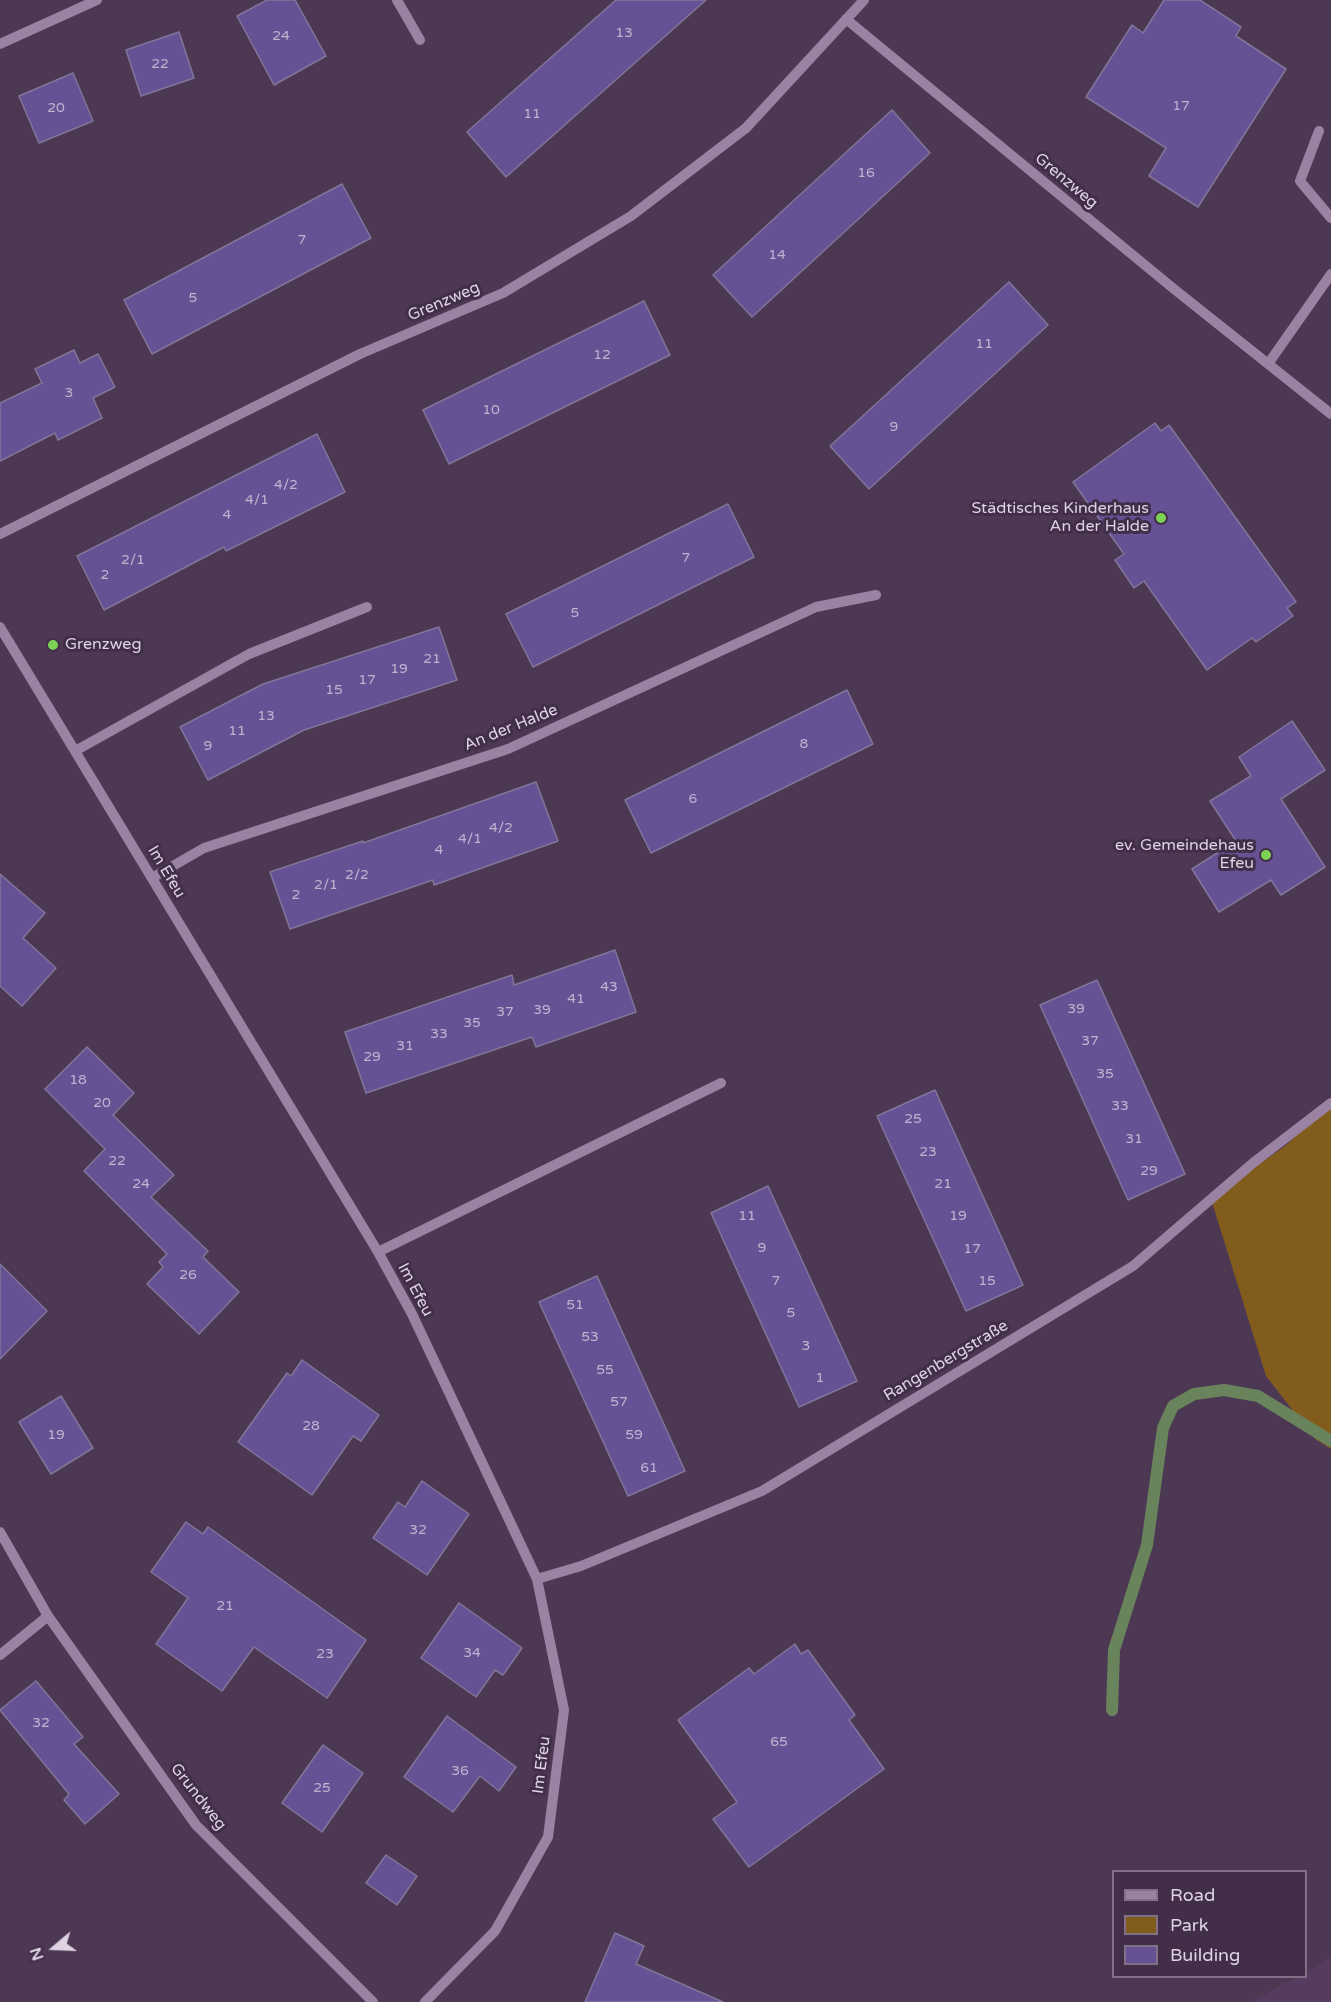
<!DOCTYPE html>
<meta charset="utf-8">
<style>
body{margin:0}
#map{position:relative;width:1331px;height:2002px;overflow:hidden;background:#4d3854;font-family:"Varela Round",sans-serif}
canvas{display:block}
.legend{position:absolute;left:1112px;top:1870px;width:195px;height:108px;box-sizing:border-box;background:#422e49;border:2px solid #817087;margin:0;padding:8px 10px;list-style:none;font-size:18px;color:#dfd3e4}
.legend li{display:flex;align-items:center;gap:12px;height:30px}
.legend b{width:30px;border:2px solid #817087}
.north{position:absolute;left:24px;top:1918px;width:60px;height:60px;-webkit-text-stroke:4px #422e49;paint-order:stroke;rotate:251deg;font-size:16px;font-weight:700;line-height:24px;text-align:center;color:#dfd3e4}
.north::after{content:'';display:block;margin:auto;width:21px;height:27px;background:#dfd3e4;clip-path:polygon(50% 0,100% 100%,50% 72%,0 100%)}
</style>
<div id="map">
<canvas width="1331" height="2002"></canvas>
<ul class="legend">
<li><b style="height:8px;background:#9982a2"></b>Road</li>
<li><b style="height:16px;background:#825c1d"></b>Park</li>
<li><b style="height:16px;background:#665194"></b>Building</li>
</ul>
<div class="north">N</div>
</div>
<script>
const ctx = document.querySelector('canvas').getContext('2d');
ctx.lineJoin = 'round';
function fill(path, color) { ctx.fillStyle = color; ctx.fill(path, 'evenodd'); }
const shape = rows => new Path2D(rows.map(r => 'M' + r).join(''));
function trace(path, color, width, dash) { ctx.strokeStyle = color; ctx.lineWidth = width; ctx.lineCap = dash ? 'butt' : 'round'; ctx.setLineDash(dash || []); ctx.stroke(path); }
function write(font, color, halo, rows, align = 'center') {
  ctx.font = font + ' "Varela Round",sans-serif'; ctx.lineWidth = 6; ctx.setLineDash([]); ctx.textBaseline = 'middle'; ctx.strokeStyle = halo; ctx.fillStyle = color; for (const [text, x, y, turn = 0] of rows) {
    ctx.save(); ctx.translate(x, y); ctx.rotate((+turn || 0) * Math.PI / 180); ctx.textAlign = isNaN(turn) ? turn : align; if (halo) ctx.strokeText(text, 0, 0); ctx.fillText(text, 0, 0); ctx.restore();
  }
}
const built = shape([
 [1331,1957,1331,2002,1251,2002,1297,1977,1306,1976,1306,1972]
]);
const green = shape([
 [1331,1103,1331,1449,1315,1439,1266,1376,1211,1199,1285,1146]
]);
const stream = shape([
 [1112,1710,1114,1650,1147,1545,1163,1428,1173,1406,1194,1394,1224,1390,1258,1396,1331,1441]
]);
const building = shape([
 [267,0,295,0,326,56,274,85,237,16,267,0],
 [616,0,706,0,506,177,467,132,616,0],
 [1164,0,1200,0,1241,27,1236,36,1286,69,1198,207,1149,176,1166,148,1086,97,1132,25,1143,33,1164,0],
 [179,32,194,78,141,96,126,50,179,32],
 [73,73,93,121,39,143,19,96,73,73],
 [892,110,930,153,752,317,713,275,892,110],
 [342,184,371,238,152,354,124,300,342,184],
 [1009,282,1048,325,869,489,830,446,1009,282],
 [644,301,670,355,449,464,423,410,644,301],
 [74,350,80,363,98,354,115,387,93,398,102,418,58,440,55,433,0,461,0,403,42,383,35,369,74,350],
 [1155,423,1161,431,1169,425,1296,602,1287,608,1293,616,1256,642,1252,638,1207,670,1144,581,1134,588,1115,560,1124,554,1073,482,1155,423],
 [317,434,345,492,226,551,224,547,104,610,77,556,317,434],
 [728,504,754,557,533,667,506,614,728,504],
 [439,627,457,680,304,730,208,780,180,727,263,684,439,627],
 [847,690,873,744,651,853,625,800,847,690],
 [1292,721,1325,770,1281,799,1325,867,1281,895,1271,880,1219,912,1192,869,1236,841,1210,801,1251,776,1239,757,1292,721],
 [536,782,558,841,434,885,433,880,290,929,270,872,363,841,363,843,536,782],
 [0,874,45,913,23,938,56,968,22,1006,0,986,0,874],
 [615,950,636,1012,536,1047,532,1037,366,1093,345,1032,512,975,514,985,615,950],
 [1097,980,1185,1174,1128,1200,1040,1005,1097,980],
 [87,1047,134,1093,113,1115,174,1175,151,1197,208,1251,203,1257,239,1292,199,1334,147,1284,163,1267,159,1262,167,1254,84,1171,105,1149,45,1089,87,1047],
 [935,1090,1023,1285,966,1311,877,1116,935,1090],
 [768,1186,857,1381,799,1407,711,1213,768,1186],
 [0,1264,47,1311,0,1359,0,1264],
 [597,1276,685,1471,628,1496,539,1302,597,1276],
 [302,1360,379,1415,361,1441,353,1436,312,1495,238,1442,287,1373,291,1376,302,1360],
 [61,1396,93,1448,51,1474,19,1422,61,1396],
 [422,1481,469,1514,427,1575,373,1538,398,1502,405,1507,422,1481],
 [186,1522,203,1534,208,1527,366,1640,327,1698,254,1647,222,1691,156,1644,188,1598,151,1572,186,1522],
 [459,1603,522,1648,503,1675,495,1670,476,1697,421,1658,459,1603],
 [795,1644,801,1654,808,1650,855,1715,849,1720,884,1769,749,1867,713,1819,737,1802,678,1720,749,1668,754,1674,795,1644],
 [36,1681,83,1737,74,1744,119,1794,85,1824,64,1800,69,1794,0,1710,36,1681],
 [447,1716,516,1767,499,1791,480,1776,453,1812,404,1777,447,1716],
 [323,1745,363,1773,322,1832,282,1803,323,1745],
 [386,1855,417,1876,397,1905,366,1883,386,1855],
 [615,1933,644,1946,636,1964,723,2002,585,2002,615,1933]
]);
const minor = shape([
 [397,0,420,40],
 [846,19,1174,289,1331,414],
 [0,44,97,0],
 [1319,131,1300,181,1331,218],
 [1268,364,1331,274],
 [0,534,360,354,503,293,631,216,746,128,864,0],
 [0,627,378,1252,412,1314,537,1579,564,1710,548,1837,495,1931,425,2002],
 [75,751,249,654,367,607],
 [152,878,204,848,508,749,816,607,876,595],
 [378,1252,721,1083],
 [0,1532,48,1616,196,1825,373,2002],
 [537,1579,581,1566,762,1491,1133,1266,1253,1163,1331,1103],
 [0,1655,48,1616]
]);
const markers = [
 [1161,518,6,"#7dd154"],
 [53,645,6,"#7dd154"],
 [1266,855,6,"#7dd154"]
];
const numberNames = [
 ["13",624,33],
 ["24",281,36],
 ["22",160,64],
 ["17",1181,106],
 ["20",56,108],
 ["11",532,114],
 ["16",866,173],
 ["7",302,240],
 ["14",777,255],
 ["5",193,298],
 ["11",984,344],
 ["12",602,355],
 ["3",69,393],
 ["10",491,410],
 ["9",894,427],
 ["4/2",286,485],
 ["4/1",257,500],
 ["4",227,515],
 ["7",686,558],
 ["2/1",133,560],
 ["2",105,575],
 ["5",575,613],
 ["21",432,659],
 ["19",399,669],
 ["17",367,680],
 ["15",334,690],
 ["13",266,716],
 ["11",237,731],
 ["8",804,744],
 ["9",208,746],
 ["6",693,799],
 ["4/2",501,828],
 ["4/1",470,839],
 ["4",439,850],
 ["2/2",357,875],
 ["2/1",326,885],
 ["2",296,895],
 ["43",609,987],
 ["41",576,999],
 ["39",1076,1009],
 ["39",542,1010],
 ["37",505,1012],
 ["35",472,1023],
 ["33",439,1034],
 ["37",1090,1041],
 ["31",405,1046],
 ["29",372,1057],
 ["35",1105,1074],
 ["18",78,1080],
 ["20",102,1103],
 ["33",1120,1106],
 ["25",913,1119],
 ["31",1134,1139],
 ["23",928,1152],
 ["22",117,1161],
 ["29",1149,1171],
 ["24",141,1184],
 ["21",943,1184],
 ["11",747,1216],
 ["19",958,1216],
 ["9",762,1248],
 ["17",972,1249],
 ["26",188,1275],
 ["7",776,1281],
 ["15",987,1281],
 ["51",575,1305],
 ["5",791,1313],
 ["53",590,1337],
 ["3",806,1346],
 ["55",605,1370],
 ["1",820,1378],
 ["57",619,1402],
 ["28",311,1426],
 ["19",56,1435],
 ["59",634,1435],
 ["61",649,1468],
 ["32",418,1530],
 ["21",225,1606],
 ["34",472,1653],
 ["23",325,1654],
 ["32",41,1723],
 ["65",779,1742],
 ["36",460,1771],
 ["25",322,1788]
];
const streetNames = [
 ["Grenzweg",1066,181,40],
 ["Grenzweg",444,302,-23],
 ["An der Halde",511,728,-22],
 ["Im Efeu",166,872,59],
 ["Im Efeu",415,1290,62],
 ["Rangenbergstraße",946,1361,-31],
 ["Im Efeu",542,1765,-83],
 ["Grundweg",198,1797,52]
];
const poiNames = [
 ["Städtisches Kinderhaus",1149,509],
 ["An der Halde",1149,527],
 ["Grenzweg",65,645,"left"],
 ["ev. Gemeindehaus",1254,846],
 ["Efeu",1254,864]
];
fill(built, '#553c5f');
fill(green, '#825c1d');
trace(stream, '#69845c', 12);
fill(building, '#665194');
trace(building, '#80769a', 1.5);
trace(minor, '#9982a2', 10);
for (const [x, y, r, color] of markers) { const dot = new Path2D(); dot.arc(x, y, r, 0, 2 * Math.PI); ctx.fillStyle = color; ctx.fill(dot); trace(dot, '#422e49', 2); }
write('14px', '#c1b2d0', null, numberNames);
write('16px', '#dfd3e4', '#422e49', streetNames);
write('16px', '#dfd3e4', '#422e49', poiNames, 'right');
</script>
